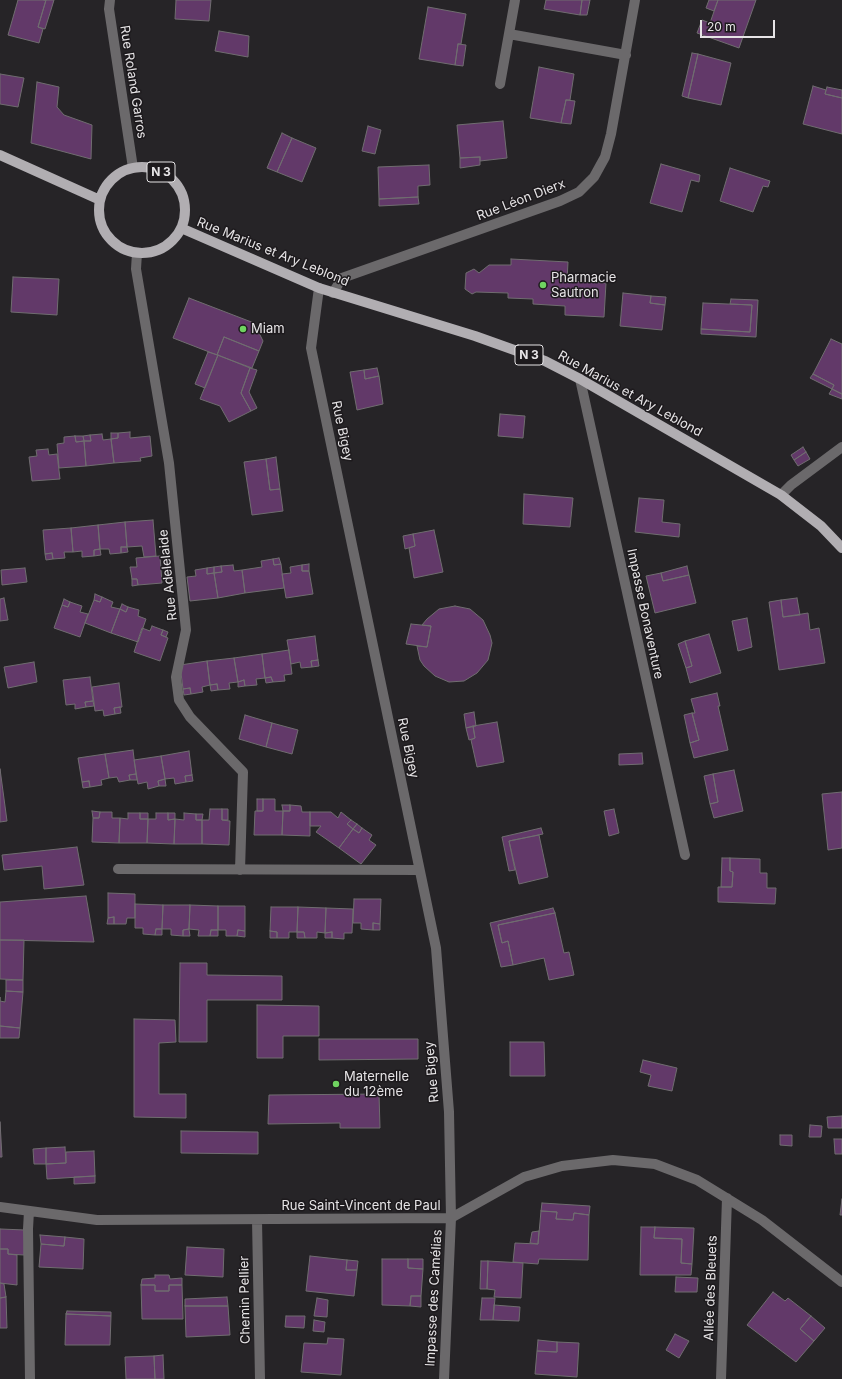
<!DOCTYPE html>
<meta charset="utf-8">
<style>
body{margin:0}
#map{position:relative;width:842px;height:1379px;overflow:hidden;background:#262427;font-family:Inter,sans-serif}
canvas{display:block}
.scale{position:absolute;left:700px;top:20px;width:75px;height:18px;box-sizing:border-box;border:2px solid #e6e4e6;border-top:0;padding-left:5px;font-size:12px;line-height:14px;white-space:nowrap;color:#e6e4e6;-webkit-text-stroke:3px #1d1a1d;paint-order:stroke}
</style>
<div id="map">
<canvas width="842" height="1379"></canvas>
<div class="scale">20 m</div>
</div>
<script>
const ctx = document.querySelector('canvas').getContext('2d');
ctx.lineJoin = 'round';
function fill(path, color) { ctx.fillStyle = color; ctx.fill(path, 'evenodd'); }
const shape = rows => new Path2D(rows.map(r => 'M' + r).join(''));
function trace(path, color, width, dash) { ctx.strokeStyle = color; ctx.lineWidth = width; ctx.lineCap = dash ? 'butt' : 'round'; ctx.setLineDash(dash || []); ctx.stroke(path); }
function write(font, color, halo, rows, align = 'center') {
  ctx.font = font + ' Inter,sans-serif'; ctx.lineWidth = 3; ctx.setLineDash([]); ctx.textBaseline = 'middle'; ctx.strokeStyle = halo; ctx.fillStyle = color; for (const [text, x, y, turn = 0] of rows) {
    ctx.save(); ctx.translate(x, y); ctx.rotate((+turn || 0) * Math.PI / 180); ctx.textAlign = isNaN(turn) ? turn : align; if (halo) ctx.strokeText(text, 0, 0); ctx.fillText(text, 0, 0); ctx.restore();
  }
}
const building = shape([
 [18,0,46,0,38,27,43,29,39,43,8,35,18,0],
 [44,0,54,0,45,29,38,27,46,0,44,0],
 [176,0,211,0,209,21,175,19,176,0],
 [546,0,582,0,580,15,544,9,546,0],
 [582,0,590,0,587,15,580,15,582,0],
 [709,0,718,0,714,11,706,8,709,0],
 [718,0,756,0,739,48,697,33,702,20,710,23,718,0],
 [428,7,466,14,461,44,458,44,455,65,419,59,428,7],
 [219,31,249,36,248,57,215,51,219,31],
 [458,44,466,45,463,66,455,65,458,44],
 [692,53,698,54,688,98,682,96,692,53],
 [698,54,731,63,721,105,688,98,698,54],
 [539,67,574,74,570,100,566,100,561,123,530,118,539,67],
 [0,74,24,78,18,107,0,104,0,74],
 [37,82,59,87,57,107,64,115,92,125,91,159,31,143,37,82],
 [813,86,826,90,825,94,842,98,842,134,803,124,813,86],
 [827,87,842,90,842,98,825,94,827,87],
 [566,100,575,101,571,124,561,123,566,100],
 [503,121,507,158,480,161,480,157,460,158,457,125,503,121],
 [368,126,381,130,375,154,362,151,368,126],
 [282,133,292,138,277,172,267,168,282,133],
 [292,138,316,148,302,182,277,172,292,138],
 [480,157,480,165,460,168,460,158,480,157],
 [661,164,700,175,699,182,691,180,682,212,650,203,661,164],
 [429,165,430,185,418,186,418,197,379,199,378,167,429,165],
 [730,168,770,181,768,187,763,186,753,212,720,201,730,168],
 [418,197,419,204,379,206,379,199,418,197],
 [511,259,568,262,567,281,606,283,604,317,565,315,565,306,533,304,533,299,508,298,508,293,476,292,472,294,465,289,466,273,474,269,479,273,489,265,511,265,511,259],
 [13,277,59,279,57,315,11,312,13,277],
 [623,293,651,296,650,303,665,305,662,330,620,326,623,293],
 [651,296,666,297,665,305,650,303,651,296],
 [189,298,254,323,263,341,259,351,224,337,217,355,173,338,189,298],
 [731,299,758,300,756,337,701,334,701,329,750,332,752,305,730,304,731,299],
 [703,303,752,305,750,332,701,329,703,303],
 [224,337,259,351,252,368,217,355,224,337],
 [831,339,842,344,842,394,832,389,834,385,813,374,831,339],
 [208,352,218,355,205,388,195,384,208,352],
 [218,355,250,368,241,393,251,411,229,422,220,406,200,399,218,355],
 [250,368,257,370,249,392,257,408,251,411,241,393,250,368],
 [377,368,379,376,365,379,364,370,377,368],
 [364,370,365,379,379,376,383,404,357,410,350,372,364,370],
 [813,374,834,385,832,389,810,378,813,374],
 [832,389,842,394,842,399,829,394,832,389],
 [500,414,525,416,523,438,498,436,500,414],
 [130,432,130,438,150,436,152,456,140,458,141,461,114,463,111,439,118,438,118,433,130,432],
 [111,433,118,433,118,438,111,439,111,433],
 [102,434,103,440,111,439,114,463,86,466,84,441,91,441,90,435,102,434],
 [90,435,91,441,84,441,83,436,90,435],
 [75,436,83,436,84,441,76,442,75,436],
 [75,436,76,442,84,441,86,466,59,468,57,444,64,443,64,437,75,436],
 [803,447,806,452,794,460,791,455,803,447],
 [48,449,49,455,57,454,60,479,32,481,29,457,37,456,36,450,48,449],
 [806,452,810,459,798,466,794,460,806,452],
 [276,457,280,489,270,490,266,459,276,457],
 [266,459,270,490,280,489,283,511,252,515,244,462,266,459],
 [524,494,573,498,570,527,523,524,524,494],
 [639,498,664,500,662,522,680,524,679,537,635,532,639,498],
 [153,520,156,556,144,557,142,546,127,547,125,522,153,520],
 [125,522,127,547,121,547,121,553,110,554,109,549,100,549,98,525,125,522],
 [98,525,100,549,94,550,94,556,82,557,82,551,73,552,71,528,98,525],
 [71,528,73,552,64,552,65,558,53,559,52,553,45,554,43,530,71,528],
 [434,530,443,572,414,578,409,548,415,546,413,534,434,530],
 [413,534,415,546,405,549,403,536,413,534],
 [121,547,127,547,128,552,121,553,121,547],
 [100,549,101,555,94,556,94,550,100,549],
 [52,553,53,559,46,560,45,554,52,553],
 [160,556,162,583,138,585,137,579,132,579,130,567,137,567,136,558,160,556],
 [279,558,281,564,274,565,273,559,279,558],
 [273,559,274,565,281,564,284,588,245,593,242,570,262,567,261,561,273,559],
 [309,564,309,571,302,571,302,565,309,564],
 [233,565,234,571,242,570,245,593,218,598,214,573,222,572,221,566,233,565],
 [302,565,302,571,309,571,313,594,286,598,282,574,291,573,290,567,302,565],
 [221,566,222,572,214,573,214,567,221,566],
 [687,566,689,575,663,581,661,573,687,566],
 [214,567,214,573,207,574,207,568,214,567],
 [25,568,27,582,2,585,1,570,25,568],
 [207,568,207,574,214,573,218,598,190,601,187,577,196,576,195,570,207,568],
 [661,573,663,581,689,575,696,603,655,613,646,576,661,573],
 [132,579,137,579,138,585,132,586,132,579],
 [95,594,102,597,100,602,94,600,95,594],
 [102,597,113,602,111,607,120,609,111,633,85,623,94,600,100,602,102,597],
 [4,598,8,620,0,621,0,599,4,598],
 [797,598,800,615,783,617,781,600,797,598],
 [64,599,70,602,68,607,62,605,64,599],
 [781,600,783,617,808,613,810,630,819,628,825,663,779,670,769,602,781,600],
 [70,602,82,606,80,612,88,614,80,637,54,628,62,605,68,607,70,602],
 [122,604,128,607,126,612,120,609,122,604],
 [455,606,470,609,483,620,490,635,492,643,488,660,477,673,464,681,449,682,435,676,424,666,420,660,417,646,427,647,431,626,422,625,427,619,439,609,455,606],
 [128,607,139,610,138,616,146,619,138,642,111,633,120,609,126,612,128,607],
 [747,618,752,647,738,651,732,621,747,618],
 [411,624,431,626,427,647,406,644,411,624],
 [152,626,163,630,161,635,168,638,160,661,134,652,142,628,150,631,152,626],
 [163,630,168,632,166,637,161,635,163,630],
 [709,634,721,673,690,683,686,668,692,666,685,641,709,634],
 [315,636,318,660,311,661,312,667,301,668,300,662,291,664,287,640,315,636],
 [685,641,692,666,686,668,678,644,685,641],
 [289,650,292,674,284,675,285,681,273,682,271,677,265,678,262,654,289,650],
 [262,654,265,678,256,679,257,685,245,686,244,680,238,682,234,658,262,654],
 [234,658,238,682,229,683,230,689,218,690,217,684,210,685,207,661,234,658],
 [318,660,319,666,312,667,311,661,318,660],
 [207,661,210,685,202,687,203,692,191,694,190,688,183,689,180,665,207,661],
 [34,662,37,682,8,688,4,667,34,662],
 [90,677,93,701,85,702,86,707,75,709,75,704,66,705,63,680,90,677],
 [271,677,273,682,266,683,265,678,271,677],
 [244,680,245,686,238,687,238,682,244,680],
 [119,683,122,707,114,708,115,714,104,716,103,710,95,711,92,687,119,683],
 [217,684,218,690,211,691,210,685,217,684],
 [190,688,191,694,184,695,183,689,190,688],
 [717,693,720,706,718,706,728,750,694,758,690,743,699,740,692,713,695,713,691,699,717,693],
 [93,701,94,706,86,707,85,702,93,701],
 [120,707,121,713,115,714,114,708,120,707],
 [474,712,476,726,466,728,464,714,474,712],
 [692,713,699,740,690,743,684,715,692,713],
 [245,715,272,723,266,747,239,739,245,715],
 [497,722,504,762,477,767,471,740,475,738,473,726,497,722],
 [272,723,298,730,292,754,266,747,272,723],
 [473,726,475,738,469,740,466,728,473,726],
 [133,750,136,774,129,775,130,780,119,782,117,777,109,778,105,754,133,750],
 [189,751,192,775,185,776,186,782,175,784,174,778,165,779,161,756,189,751],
 [642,753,643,764,619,765,619,754,642,753],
 [105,754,109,778,101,780,102,785,90,787,89,781,82,782,78,758,105,754],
 [161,756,165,779,158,781,159,786,148,789,147,782,138,784,134,760,161,756],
 [0,769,7,821,0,822,0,769],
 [734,770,743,811,714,818,710,804,718,802,713,774,734,770],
 [136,774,137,780,130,780,129,775,136,774],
 [713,774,718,802,710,804,704,776,713,774],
 [192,775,193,781,186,782,185,776,192,775],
 [165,779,166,786,159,786,158,781,165,779],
 [89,781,90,787,83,788,82,782,89,781],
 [842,792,842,848,828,850,822,794,842,792],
 [257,799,263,799,263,811,257,811,257,799],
 [263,799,275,799,275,811,283,811,282,835,254,835,255,811,263,811,263,799],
 [282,805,290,805,290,811,283,811,282,805],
 [290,805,301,806,302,812,310,812,310,836,282,835,283,811,290,811,290,805],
 [210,809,222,809,222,820,230,821,229,845,202,844,202,820,209,820,210,809],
 [222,809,228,809,228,820,222,820,222,809],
 [614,809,619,833,609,836,604,811,614,809],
 [92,811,100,812,99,818,93,818,92,811],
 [100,812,112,812,112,818,120,818,119,843,92,842,93,818,99,818,100,812],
 [310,812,331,812,338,818,341,812,351,820,347,824,353,829,339,848,316,832,321,826,310,826,310,812],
 [128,813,140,813,140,819,148,819,147,843,119,843,120,818,128,819,128,813],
 [140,813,148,813,148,819,140,819,140,813],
 [156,813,168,813,168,820,175,819,174,844,147,843,148,819,156,819,156,813],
 [168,813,175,813,175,819,168,820,168,813],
 [184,813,196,814,196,820,202,820,202,844,174,844,175,819,184,820,184,813],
 [196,814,203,814,202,820,196,820,196,814],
 [351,820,357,824,353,829,347,824,351,820],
 [357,824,362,828,359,833,353,829,357,824],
 [362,828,372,835,369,840,376,845,361,864,339,848,353,829,359,833,362,828],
 [541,828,543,834,509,841,515,870,509,871,502,837,541,828],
 [539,835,548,877,519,884,509,841,539,835],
 [77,847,84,885,44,889,42,866,4,870,2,855,77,847],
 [722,858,730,858,730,871,733,872,732,887,721,887,722,858],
 [730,858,760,859,760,873,767,873,767,888,776,888,775,904,718,902,718,887,732,887,733,872,730,871,730,858],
 [108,893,135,894,135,918,127,918,126,924,114,924,114,917,108,918,108,893],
 [86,896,94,942,0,940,0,902,86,896],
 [354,899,381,899,380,924,373,923,373,930,361,929,361,923,353,923,354,899],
 [135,904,163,905,162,929,156,929,155,935,143,934,143,928,135,928,135,904],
 [163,905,190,905,189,929,183,930,183,936,171,935,171,929,162,929,163,905],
 [190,905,218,906,218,930,211,930,210,936,198,936,199,930,189,929,190,905],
 [218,906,245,906,245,931,238,930,237,936,226,936,226,930,218,930,218,906],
 [271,907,298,907,297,932,289,932,289,938,277,938,277,932,270,931,271,907],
 [298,907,326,908,325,933,317,932,317,938,305,938,304,932,297,932,298,907],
 [326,908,353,909,352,933,344,933,344,939,332,938,332,932,325,933,326,908],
 [553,908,555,913,498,925,502,943,508,941,513,965,501,967,490,923,553,908],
 [555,913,564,953,569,952,574,975,549,980,544,958,513,965,508,941,502,943,498,925,555,913],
 [114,917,114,924,107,924,108,918,114,917],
 [373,923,380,924,380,930,373,930,373,923],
 [156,929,162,929,162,935,155,935,156,929],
 [189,929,190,936,183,936,183,930,189,929],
 [211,930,218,930,218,936,210,936,211,930],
 [238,930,245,931,245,937,237,936,238,930],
 [270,931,277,932,277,938,270,938,270,931],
 [297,932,304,932,305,938,297,938,297,932],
 [332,932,332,938,325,938,325,933,332,932],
 [0,940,24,940,23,980,0,979,0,940],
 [180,963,207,963,207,975,282,976,282,1000,207,1000,207,1042,179,1042,180,963],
 [6,980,23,980,23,992,6,991,6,980],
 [6,991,23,992,20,1028,0,1026,0,997,0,1001,5,1002,6,991],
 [257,1005,319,1006,319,1036,283,1036,283,1058,257,1058,257,1005],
 [134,1019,175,1020,176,1042,159,1043,159,1094,186,1094,186,1118,134,1117,134,1019],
 [0,1026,20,1028,19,1038,0,1038,0,1026],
 [319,1039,418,1039,418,1059,319,1060,319,1039],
 [510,1042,544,1042,545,1076,510,1076,510,1042],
 [643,1060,677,1068,672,1091,648,1086,651,1075,640,1072,643,1060],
 [379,1094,380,1128,340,1128,340,1123,268,1124,269,1095,379,1094],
 [842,1116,842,1128,828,1128,827,1117,842,1116],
 [0,1122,2,1157,0,1157,0,1122],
 [810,1125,822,1126,821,1137,809,1137,810,1125],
 [181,1131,258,1132,258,1154,181,1153,181,1131],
 [780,1135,792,1135,792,1146,780,1145,780,1135],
 [834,1139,842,1139,842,1154,835,1154,834,1139],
 [65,1147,66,1163,46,1164,46,1148,65,1147],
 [46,1148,46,1164,34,1164,33,1149,46,1148],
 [94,1151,95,1176,47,1179,46,1164,66,1163,66,1152,94,1151],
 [95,1176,95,1183,74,1184,74,1177,95,1176],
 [842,1199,842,1215,840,1215,842,1199],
 [542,1203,590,1206,589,1215,574,1213,573,1220,556,1219,557,1212,541,1211,542,1203],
 [541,1211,557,1212,556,1219,573,1220,574,1213,589,1215,588,1260,539,1259,538,1264,513,1262,515,1243,538,1244,541,1211],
 [641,1227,655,1227,654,1238,682,1239,681,1263,692,1264,691,1275,640,1275,641,1227],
 [655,1227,694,1228,692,1264,681,1263,682,1239,654,1238,655,1227],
 [0,1229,25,1230,24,1255,8,1254,8,1249,0,1249,0,1229],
 [539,1231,538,1244,530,1243,532,1232,539,1231],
 [40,1235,65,1237,64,1246,41,1244,40,1235],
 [65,1237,84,1239,83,1269,39,1267,41,1244,64,1246,65,1237],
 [187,1247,224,1249,223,1277,185,1275,187,1247],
 [0,1249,8,1249,8,1254,17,1255,17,1285,0,1283,0,1249],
 [310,1256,347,1260,346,1270,357,1270,354,1296,306,1291,310,1256],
 [382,1259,408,1259,408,1268,423,1269,421,1296,411,1296,410,1306,382,1305,382,1259],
 [408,1259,423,1259,423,1269,408,1268,408,1259],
 [347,1260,358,1261,357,1270,346,1270,347,1260],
 [481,1261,488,1261,487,1289,480,1289,481,1261],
 [488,1261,523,1263,521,1298,494,1297,495,1290,487,1289,488,1261],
 [155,1275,169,1275,170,1279,182,1278,182,1285,169,1285,169,1291,155,1291,155,1285,141,1285,142,1279,155,1278,155,1275],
 [676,1277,698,1278,697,1292,675,1292,676,1277],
 [0,1283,4,1284,6,1297,0,1298,0,1283],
 [141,1285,155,1285,155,1291,169,1291,169,1285,182,1285,183,1319,142,1319,141,1285],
 [773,1292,785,1301,788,1298,811,1316,800,1329,814,1341,796,1362,747,1325,773,1292],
 [411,1296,421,1296,421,1307,410,1306,411,1296],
 [6,1297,7,1328,0,1328,0,1298,6,1297],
 [227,1297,228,1306,185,1306,185,1299,227,1297],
 [317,1298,328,1300,327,1317,314,1316,317,1298],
 [482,1298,495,1298,493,1320,480,1320,482,1298],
 [494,1305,520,1307,519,1321,493,1320,494,1305],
 [185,1306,228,1306,230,1335,186,1337,185,1306],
 [67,1311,111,1312,111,1316,66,1314,67,1311],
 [66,1314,111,1316,110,1345,65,1345,66,1314],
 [286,1316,305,1316,304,1328,285,1327,286,1316],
 [811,1316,825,1328,814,1341,800,1329,811,1316],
 [314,1320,325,1322,324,1332,313,1331,314,1320],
 [675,1334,689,1341,679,1358,666,1350,675,1334],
 [328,1338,344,1339,341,1375,301,1372,304,1343,327,1344,328,1338],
 [538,1340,557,1342,557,1352,537,1351,538,1340],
 [557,1342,579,1343,577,1377,535,1374,537,1351,557,1352,557,1342],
 [163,1355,164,1379,155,1379,154,1356,163,1355],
 [154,1356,155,1379,126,1379,125,1357,154,1356]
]);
const service = shape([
 [781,495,791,485,842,447]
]);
const minor = shape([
 [110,0,109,9,133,168],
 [509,34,626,55],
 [500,84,515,0],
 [137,253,136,269,169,463,186,630,176,677,179,700,190,717,243,772,240,870],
 [319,288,311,348,436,948,449,1112,451,1218,444,1379],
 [333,293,342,278,560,201,579,192,594,177,605,157,611,134,635,0],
 [580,379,685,855],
 [118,869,419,870],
 [0,1207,97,1220,451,1218,524,1177,562,1166,613,1160,655,1164,697,1180,762,1220,842,1282],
 [29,1211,28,1229,30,1379],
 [257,1220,260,1379],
 [721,1379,727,1198]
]);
const primary = shape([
 [0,155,100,200],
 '99 210a43 43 0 1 1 86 0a43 43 0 1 1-86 0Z',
 [181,228,319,288,475,336,545,361,580,379,781,495,821,526,842,548]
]);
const markers = [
 [543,285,4,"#6fd360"],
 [243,329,4,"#6fd360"],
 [336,1084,4,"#6fd360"]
];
const shields = [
 [161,172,28],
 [529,355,28]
];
const shieldNames = [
 ["N 3",161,172],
 ["N 3",529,355]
];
const streetNames = [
 ["Rue Roland Garros",133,82,81],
 ["Rue Léon Dierx",521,200,-21],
 ["Rue Marius et Ary Leblond",273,252,22],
 ["Rue Marius et Ary Leblond",630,394,29],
 ["Rue Bigey",342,431,78],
 ["Rue Adelelaide",168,575,-96],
 ["Impasse Bonaventure",645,614,78],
 ["Rue Bigey",408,748,78],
 ["Rue Bigey",432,1072,-95],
 ["Rue Saint-Vincent de Paul",361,1206],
 ["Allée des Bleuets",711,1288,-88],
 ["Impasse des Camélias",434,1298,-87],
 ["Chemin Pellier",245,1300,-91]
];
const poiNames = [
 ["Pharmacie",551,278],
 ["Sautron",551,293],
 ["Miam",251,329],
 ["Maternelle",344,1077],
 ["du 12ème",344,1092]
];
fill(building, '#623969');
trace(building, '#706d70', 1);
trace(service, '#6b696b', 10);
trace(minor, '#6b696b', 10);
trace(primary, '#b1aeb2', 10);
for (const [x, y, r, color] of markers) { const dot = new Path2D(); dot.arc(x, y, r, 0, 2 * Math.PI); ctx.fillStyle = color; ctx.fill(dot); trace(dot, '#1d1a1d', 1.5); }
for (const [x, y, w] of shields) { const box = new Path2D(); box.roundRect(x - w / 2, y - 10, w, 20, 3); ctx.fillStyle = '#1d1a1d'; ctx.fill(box); trace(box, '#e6e4e6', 1); }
write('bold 12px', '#e6e4e6', null, shieldNames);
write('13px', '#e6e4e6', '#1d1a1d', streetNames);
write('13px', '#e6e4e6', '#1d1a1d', poiNames, 'left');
</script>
